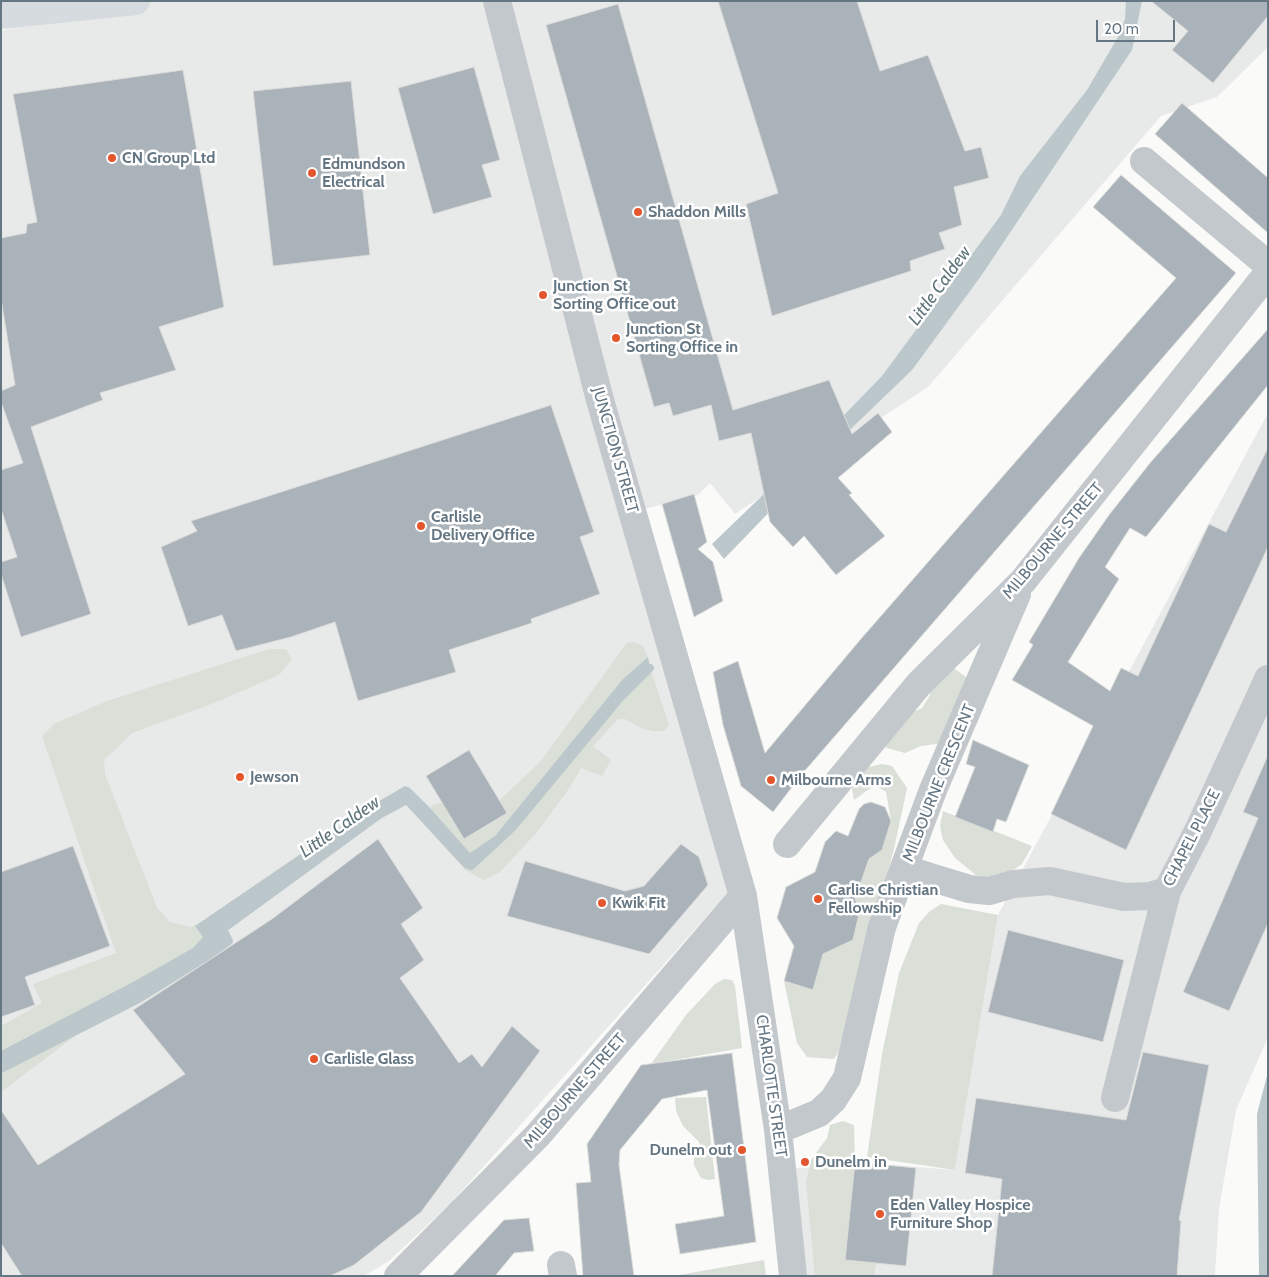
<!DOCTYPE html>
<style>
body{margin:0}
#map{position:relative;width:1269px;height:1277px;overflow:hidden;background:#fafaf8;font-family:Cabin,sans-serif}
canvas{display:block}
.frame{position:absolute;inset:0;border:2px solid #657683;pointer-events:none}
.scale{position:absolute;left:1096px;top:20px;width:79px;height:22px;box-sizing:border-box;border:2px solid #657683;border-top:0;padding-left:6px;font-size:15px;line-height:18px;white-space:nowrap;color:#657683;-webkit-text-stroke:4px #fff;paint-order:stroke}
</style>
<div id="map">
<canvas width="1269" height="1277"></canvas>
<div class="frame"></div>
<div class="scale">20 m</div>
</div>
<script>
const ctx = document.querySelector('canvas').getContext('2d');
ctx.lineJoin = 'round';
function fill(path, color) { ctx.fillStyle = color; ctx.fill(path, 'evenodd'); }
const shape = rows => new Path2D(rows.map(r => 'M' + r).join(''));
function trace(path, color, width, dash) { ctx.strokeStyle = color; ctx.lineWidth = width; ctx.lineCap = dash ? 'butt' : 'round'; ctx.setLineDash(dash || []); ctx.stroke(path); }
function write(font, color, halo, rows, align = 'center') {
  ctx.font = font + ' Cabin,sans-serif'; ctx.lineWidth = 5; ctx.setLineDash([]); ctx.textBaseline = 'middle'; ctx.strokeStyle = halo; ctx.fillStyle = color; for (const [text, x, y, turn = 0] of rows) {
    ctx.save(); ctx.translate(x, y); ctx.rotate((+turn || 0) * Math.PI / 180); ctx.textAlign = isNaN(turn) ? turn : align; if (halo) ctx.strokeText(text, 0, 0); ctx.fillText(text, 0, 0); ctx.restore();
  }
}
const built = shape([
 [113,1,1268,1,1268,47,1217,97,1161,116,928,387,735,514,710,483,698,495,633,512,730,890,452,1202,389,1261,364,1276,1,1276,1,31],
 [1268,413,1268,1037,1236,1110,1219,1209,1215,1276,802,1276,796,1168,866,1163,955,1170,998,915]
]);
const green = shape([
 [634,642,643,646,648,657,623,679,495,836,469,854,430,808,434,804,442,803,464,839,507,813,500,800,540,762,627,643],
 [269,649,286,649,292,659,279,675,214,703,132,733,104,760,105,774,157,908,170,922,190,927,207,921,202,941,179,964,75,1036,1,1092,1,1026,42,1003,33,984,116,953,42,736,54,724,107,701],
 [952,667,966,677,967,685,944,743,921,746,905,753,887,748,881,741,891,722,922,708,930,695,929,686],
 [650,668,669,725,664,731,653,731,641,728,625,719,618,719,593,746,611,760,602,776,581,768,570,787,538,831,499,873,484,880,465,870,456,853,466,864,513,827,620,698],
 [882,764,892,766,907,788,894,849,838,1053,834,1059,807,1057,797,1043,784,981,813,990,823,954,853,940,860,910,847,884,859,887,869,859,882,850,891,821,886,792,875,785,854,800,852,789,855,776,868,767],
 [943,811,1007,836,1032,846,1022,864,1015,869,987,877,976,875,955,858,943,840,940,826],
 [941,904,998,915,955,1170,867,1157,882,1054,899,973,919,923,930,911],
 [724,979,732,980,735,986,742,1048,651,1064,686,1015,715,984],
 [706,1097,715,1179,708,1180,701,1178,694,1165,694,1158,700,1148,699,1142,683,1126,676,1111,675,1098],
 [843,1121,854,1125,855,1162,845,1260,876,1263,874,1276,815,1276,806,1182,811,1160,827,1138,830,1125],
 [764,1260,766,1276,679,1276,679,1275]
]);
const water = shape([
 [1126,1,1142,1,1132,50,981,276,912,370,831,448,724,559,712,544,818,442,882,376,1001,215,1020,176,1087,90,1118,37,1125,19],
 [648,657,650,668,620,698,513,827,471,866,466,864,407,800,379,815,223,929,229,941,211,954,137,1000,1,1069,1,1051,135,981,193,948,203,937,195,926,374,804,405,786,410,788,430,808,470,853,495,836,623,679],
 [1268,1072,1268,1276,1259,1276,1257,1114]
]);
const stream = shape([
 [1,1069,137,1000,211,954,229,941,223,929,379,815,407,800,466,864,471,866,513,827,620,698,650,668]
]);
const building = shape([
 [718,1,857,1,880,71,928,55,965,151,981,147,989,178,954,187,962,225,939,233,945,249,910,261,911,271,772,316,746,204,778,193,718,1],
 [1151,1,1268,1,1268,16,1213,83,1172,50,1188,31,1151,1],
 [618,4,733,410,829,380,852,434,878,413,892,432,838,478,852,493,849,495,885,536,836,575,804,536,793,547,770,522,751,433,719,441,711,405,673,416,669,403,654,407,546,25,618,4],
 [474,67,500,160,482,165,492,197,433,214,398,88,474,67],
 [183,70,224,307,159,327,176,370,100,393,103,400,31,427,91,614,21,637,1,574,1,562,17,557,1,509,1,470,23,463,1,402,1,391,15,385,1,299,1,238,26,233,27,224,37,222,13,94,183,70],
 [351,81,370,255,273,266,253,91,351,81],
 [1182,103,1268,178,1268,233,1155,134,1182,103],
 [1121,175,1236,273,802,774,773,812,741,786,723,725,713,672,738,661,765,753,860,640,1176,278,1093,207,1121,175],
 [1268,329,1268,385,1146,537,1130,528,1105,567,1119,579,1068,662,1110,691,1121,668,1138,676,1209,524,1226,532,1268,448,1268,547,1126,850,1051,814,1093,726,1012,680,1033,645,1029,642,1079,558,1109,515,1150,463,1268,329],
 [551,405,594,532,580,537,600,594,531,619,532,623,449,650,456,672,358,701,335,622,291,637,236,651,222,615,188,626,161,547,197,531,191,521,551,405],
 [694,494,707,542,698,549,713,562,723,601,694,617,662,504,694,494],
 [973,740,1029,765,1006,822,997,819,993,832,955,817,975,767,966,764,973,740],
 [469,750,507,813,464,839,426,776,469,750],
 [1268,755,1268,923,1229,1011,1183,992,1258,818,1243,812,1268,755],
 [871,802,885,807,891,821,882,850,869,859,855,899,860,910,853,940,823,954,813,990,784,981,794,946,777,918,786,887,815,872,825,842,836,831,848,836,859,809,864,804,871,802],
 [378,839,423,908,401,924,424,960,400,978,459,1063,472,1054,482,1067,512,1026,540,1051,421,1212,354,1265,330,1276,22,1276,1,1243,1,1110,38,1165,185,1074,133,1010,272,919,378,839],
 [681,844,699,857,708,885,649,954,507,916,525,861,625,891,644,886,681,844],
 [73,846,110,946,25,977,35,1005,1,1017,1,872,73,846],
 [1008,930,1124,960,1103,1042,988,1012,1008,930],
 [1143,1052,1209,1065,1179,1220,1181,1221,1177,1276,992,1276,1002,1179,965,1173,976,1098,1126,1120,1143,1052],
 [732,1053,756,1242,680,1254,675,1224,724,1216,707,1090,662,1099,620,1150,619,1165,634,1276,583,1276,576,1183,591,1182,587,1144,641,1065,732,1053],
 [855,1162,916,1168,906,1266,845,1260,855,1162],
 [529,1218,534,1251,514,1253,495,1276,452,1276,504,1220,529,1218]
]);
const minor = shape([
 [497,1,600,400,743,896,778,1130,793,1276],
 [1144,161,1268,265],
 [787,844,919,684,1023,581,1268,273],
 [904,869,969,889,989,891,1013,884,1050,881,1124,897,1150,896,1167,891,1198,831,1268,679],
 [1115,1098,1167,891],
 [778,1130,819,1113,833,1100,847,1078,882,927,933,790,1017,594],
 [561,1265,563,1276],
 [398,1276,538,1135,743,896]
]);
const major = shape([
 [1,15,136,1]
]);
const markers = [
 [112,158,5,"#e4572e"],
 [312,173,5,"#e4572e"],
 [638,212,5,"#e4572e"],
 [543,295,5,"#e4572e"],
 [616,338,5,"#e4572e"],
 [421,526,5,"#e4572e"],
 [240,777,5,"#e4572e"],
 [771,780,5,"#e4572e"],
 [818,899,5,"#e4572e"],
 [602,903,5,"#e4572e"],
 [314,1059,5,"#e4572e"],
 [742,1150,5,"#e4572e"],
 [805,1162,5,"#e4572e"],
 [880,1214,5,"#e4572e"]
];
const poiNames = [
 ["CN Group Ltd",122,158],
 ["Edmundson",322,164],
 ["Electrical",322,182],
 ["Shaddon Mills",648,212],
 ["Junction St",553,286],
 ["Sorting Office out",553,304],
 ["Junction St",626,329],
 ["Sorting Office in",626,347],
 ["Carlisle",431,517],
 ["Delivery Office",431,535],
 ["Jewson",250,777],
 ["Milbourne Arms",781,780],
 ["Carlise Christian",828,890],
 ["Fellowship",828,908],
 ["Kwik Fit",612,903],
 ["Carlisle Glass",324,1059],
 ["Dunelm out",732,1150,"right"],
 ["Dunelm in",815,1162],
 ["Eden Valley Hospice",890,1205],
 ["Furniture Shop",890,1223]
];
const streetNames = [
 ["JUNCTION STREET",615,450,74],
 ["MILBOURNE STREET",1053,541,-50],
 ["MILBOURNE CRESCENT",939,783,-68],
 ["CHAPEL PLACE",1192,838,-63],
 ["CHARLOTTE STREET",771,1086,82],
 ["MILBOURNE STREET",575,1091,-49]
];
const waterNames = [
 ["Little Caldew",940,286,-54],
 ["Little Caldew",340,827,-35]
];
fill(built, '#e8e9e9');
fill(green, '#dadfd7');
fill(water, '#bbc7cb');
trace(stream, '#bbc7cb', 8);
fill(building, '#aab3b9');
trace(building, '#dcdcda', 1);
trace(minor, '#c3c8cc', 28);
trace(major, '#d6dbdf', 28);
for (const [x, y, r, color] of markers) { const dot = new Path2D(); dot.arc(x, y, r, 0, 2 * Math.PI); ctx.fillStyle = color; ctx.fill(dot); trace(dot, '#fff', 2); }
write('bold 16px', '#657683', '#fff', poiNames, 'left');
write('16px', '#657683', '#fff', streetNames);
write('italic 18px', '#60757c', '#fff', waterNames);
</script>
